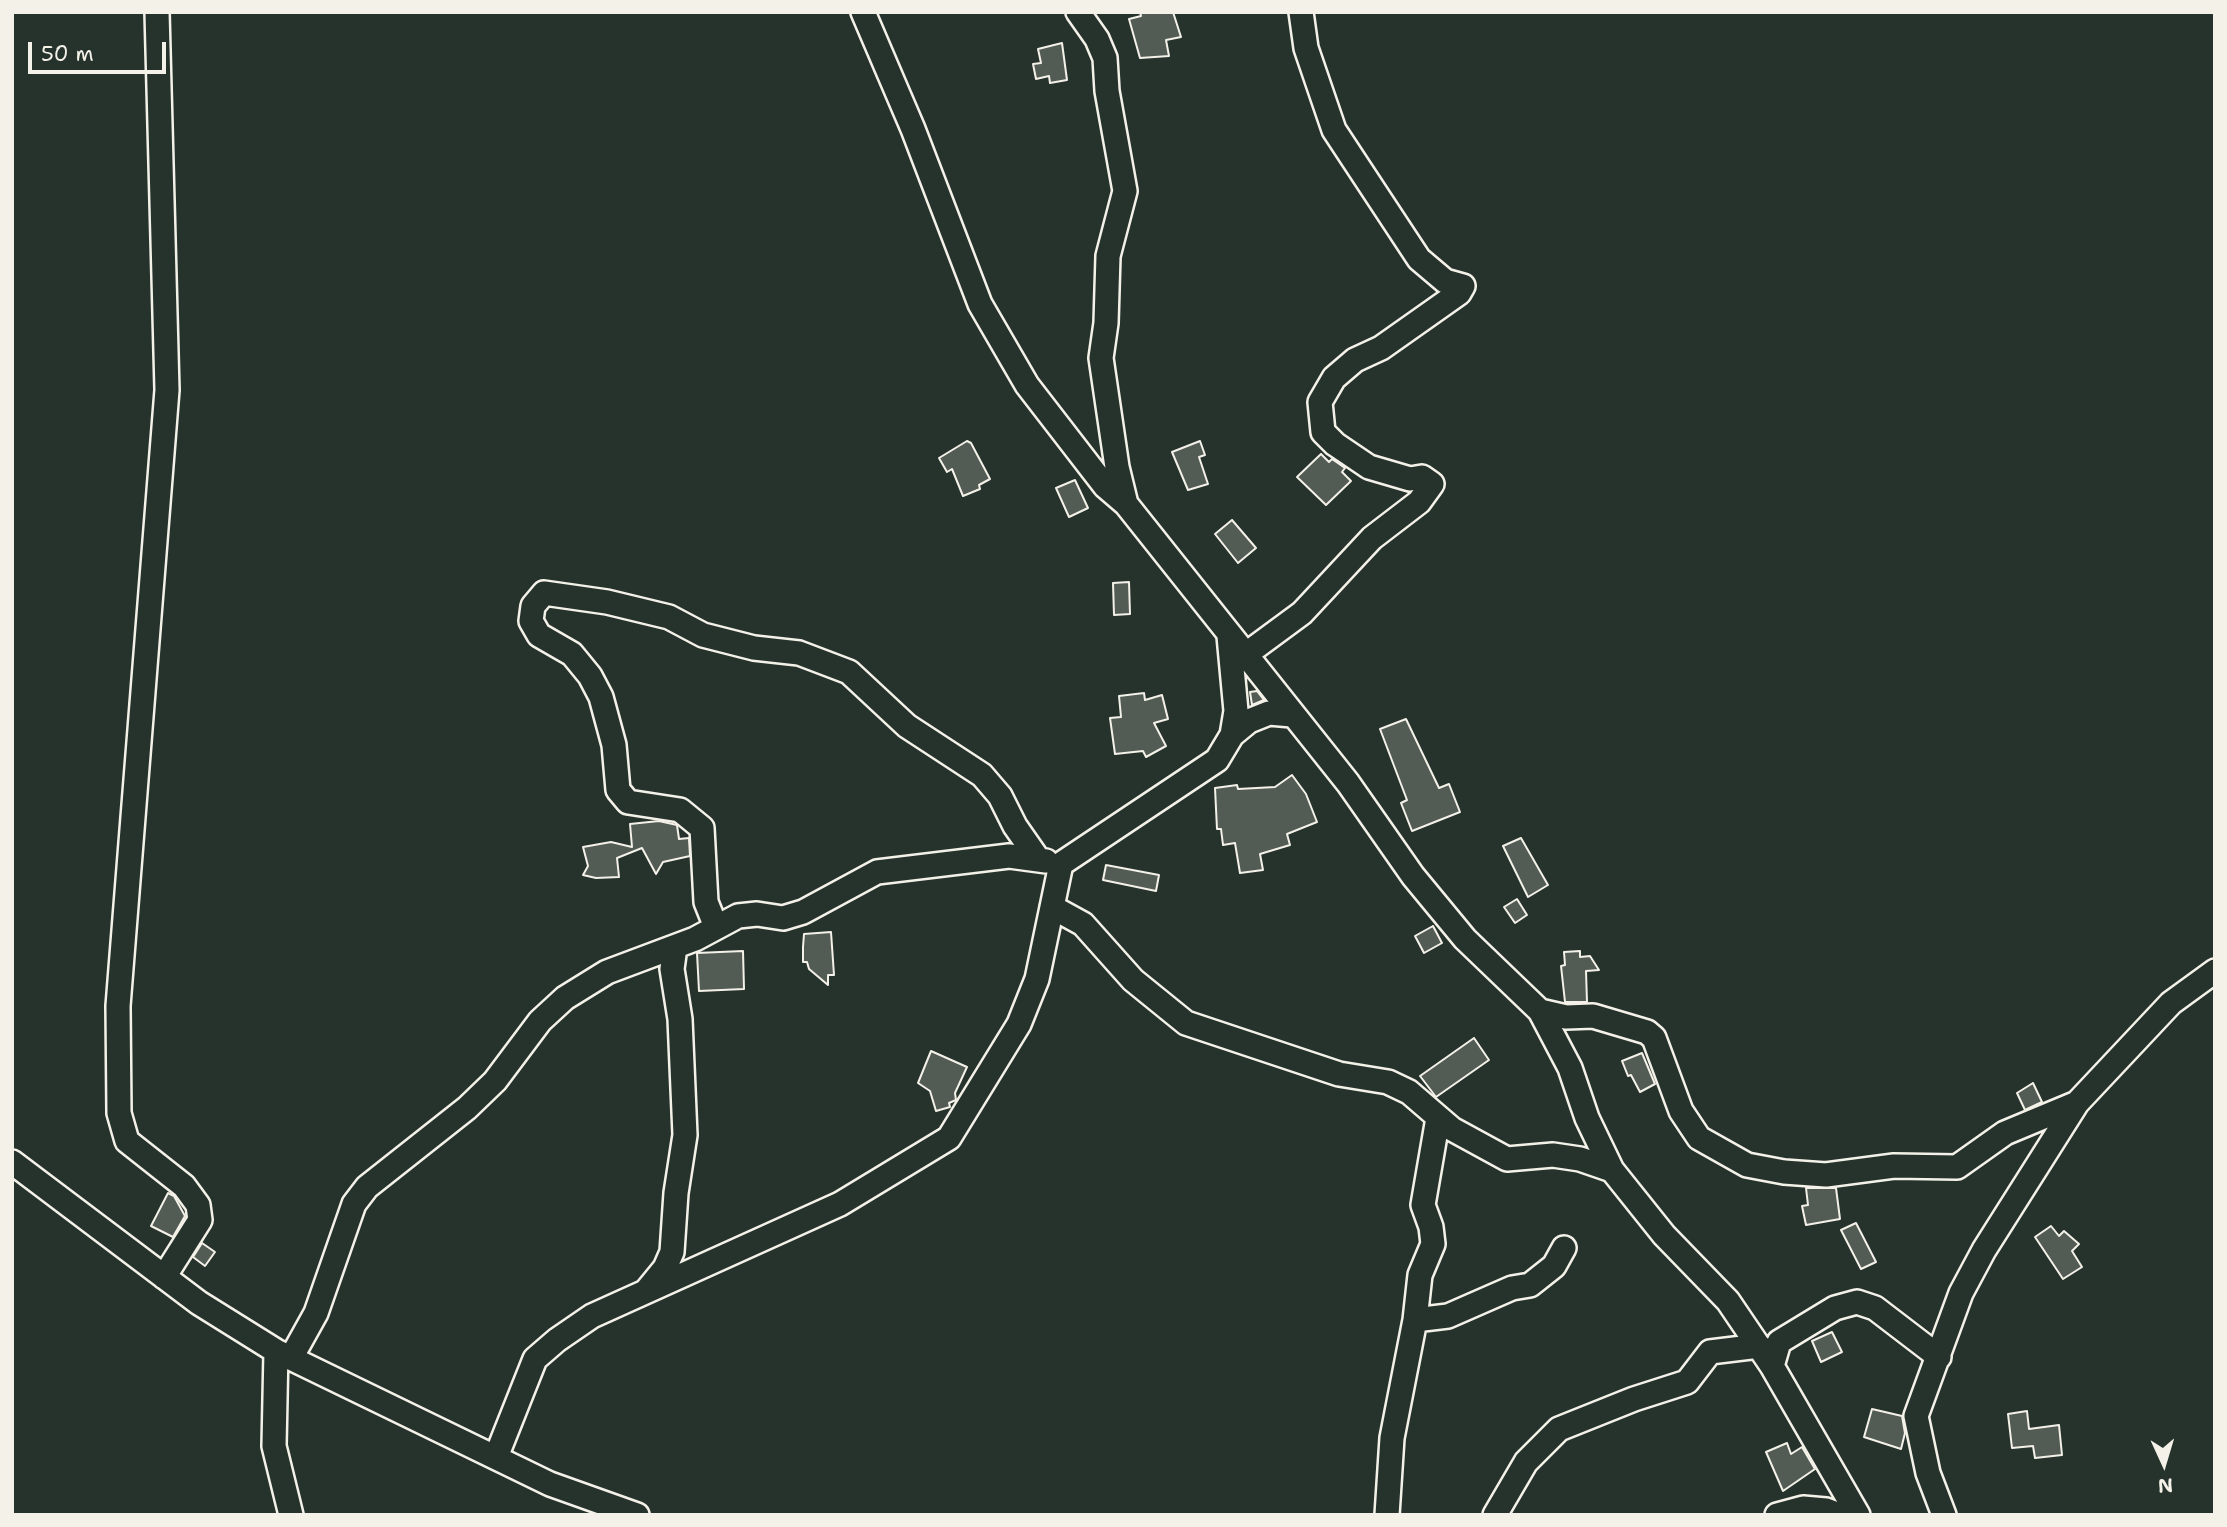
<!DOCTYPE html>
<style>
body{margin:0}
#map{position:relative;width:2227px;height:1527px;overflow:hidden;background:#26332d;font-family:"Shantell Sans",sans-serif}
canvas{display:block}
.frame{position:absolute;inset:0;border:14px solid #f4f1e8;pointer-events:none}
.north{position:absolute;left:2129px;top:1429px;width:70px;height:70px;-webkit-text-stroke:5px #26332d;paint-order:stroke;rotate:176deg;font-size:19px;font-weight:700;line-height:28px;text-align:center;color:#f4f1e8}
.north::after{content:'';display:block;margin:auto;width:24px;height:32px;background:#f4f1e8;clip-path:polygon(50% 0,100% 100%,50% 72%,0 100%)}
.scale{position:absolute;left:28px;top:42px;width:138px;height:32px;box-sizing:border-box;border:4px solid #f4f1e8;border-top:0;padding-left:9px;font-size:21px;line-height:24px;white-space:nowrap;color:#f4f1e8;-webkit-text-stroke:5px #26332d;paint-order:stroke}
</style>
<div id="map">
<canvas width="2227" height="1527"></canvas>
<div class="frame"></div>
<div class="north">N</div>
<div class="scale">50 m</div>
</div>
<script>
const ctx = document.querySelector('canvas').getContext('2d');
ctx.lineJoin = 'round';
function fill(path, color) { ctx.fillStyle = color; ctx.fill(path, 'evenodd'); }
const shape = rows => new Path2D(rows.map(r => 'M' + r).join(''));
function trace(path, color, width, dash) { ctx.strokeStyle = color; ctx.lineWidth = width; ctx.lineCap = dash ? 'butt' : 'round'; ctx.setLineDash(dash || []); ctx.stroke(path); }
const building = shape([
 [1140,12,1173,12,1181,37,1166,40,1169,56,1140,58,1129,19,1141,16,1140,12],
 [1062,43,1067,80,1050,83,1049,76,1036,79,1033,64,1041,63,1038,49,1062,43],
 [967,441,971,443,990,479,979,485,980,489,963,496,952,469,947,472,939,458,967,441],
 [1200,441,1205,455,1199,457,1208,484,1188,490,1172,452,1200,441],
 [1321,454,1329,462,1332,459,1345,468,1342,472,1351,481,1326,505,1297,477,1321,454],
 [1075,480,1088,508,1069,517,1056,488,1075,480],
 [1232,520,1256,548,1238,563,1215,534,1232,520],
 [1129,582,1130,614,1114,615,1113,583,1129,582],
 [1257,691,1264,700,1252,705,1250,692,1257,691],
 [1144,693,1145,700,1162,695,1168,719,1154,723,1166,746,1146,757,1143,751,1115,754,1110,718,1121,717,1119,696,1144,693],
 [1406,719,1439,788,1449,784,1460,812,1412,831,1401,803,1407,800,1380,729,1406,719],
 [1292,775,1306,794,1317,822,1287,834,1290,845,1260,854,1263,870,1240,873,1235,843,1223,845,1221,829,1217,829,1215,788,1237,785,1238,789,1275,787,1292,775],
 [659,821,677,825,679,839,689,838,690,856,663,862,656,874,642,848,617,858,619,877,596,878,583,875,588,866,583,847,611,842,632,847,630,824,659,821],
 [1521,838,1548,885,1528,897,1503,846,1521,838],
 [1106,865,1159,875,1156,891,1103,880,1106,865],
 [1517,899,1527,915,1515,923,1504,907,1517,899],
 [1433,926,1442,943,1424,953,1415,936,1433,926],
 [831,932,834,975,828,975,828,985,809,969,807,962,803,962,803,947,804,934,831,932],
 [743,951,744,989,699,991,697,953,743,951],
 [1580,951,1580,957,1590,956,1599,970,1586,971,1587,1002,1565,1002,1561,966,1565,965,1564,952,1580,951],
 [1474,1038,1489,1060,1436,1097,1420,1076,1474,1038],
 [931,1051,967,1067,955,1093,956,1100,949,1103,950,1107,936,1111,930,1091,918,1083,931,1051],
 [1642,1053,1655,1084,1640,1092,1631,1075,1628,1076,1622,1061,1642,1053],
 [2033,1083,2042,1102,2025,1110,2017,1093,2033,1083],
 [1806,1188,1836,1188,1840,1219,1806,1225,1802,1206,1808,1205,1806,1188],
 [168,1193,174,1196,185,1216,173,1237,151,1226,168,1193],
 [1856,1223,1876,1262,1861,1269,1841,1230,1856,1223],
 [2051,1226,2059,1236,2064,1231,2079,1244,2072,1251,2082,1267,2063,1279,2035,1237,2051,1226],
 [202,1243,215,1252,205,1266,193,1257,202,1243],
 [1832,1332,1842,1352,1821,1362,1812,1341,1832,1332],
 [1872,1409,1902,1416,1905,1433,1901,1449,1864,1437,1872,1409],
 [2027,1411,2029,1429,2059,1425,2062,1455,2035,1458,2033,1446,2012,1448,2008,1414,2027,1411],
 [1787,1443,1791,1454,1802,1447,1815,1469,1783,1491,1766,1452,1787,1443]
]);
const street = shape([
 [157,12,167,390,118,1006,119,1113,127,1141,184,1186,198,1205,200,1220,164,1277],
 [863,12,913,129,980,304,1027,385,1105,486,1126,504],
 [1078,12,1097,39,1105,58,1107,91,1125,191,1108,256,1106,323,1101,358,1117,467,1126,504,1348,783,1413,876,1465,939,1540,1011,1570,1068,1587,1118,1612,1170,1664,1235,1728,1301,1772,1366,1858,1515],
 [1229,636,1236,711,1232,735],
 [1245,655,1302,613,1372,538,1419,502,1432,484,1422,477,1410,479,1369,467,1335,444,1323,432,1320,402,1334,378,1355,360,1381,348,1459,293,1463,286,1445,281,1419,259,1334,130,1306,48,1301,12],
 [1052,907,1083,924,1133,980,1186,1023,1339,1074,1388,1082,1409,1092,1452,1129,1507,1159,1553,1155,1580,1159,1612,1170],
 [716,927,706,902,702,828,680,810,628,802,618,790,614,745,601,697,590,676,572,654,539,635,531,621,533,606,544,593,607,602,669,617,703,635,754,648,799,653,849,672,907,726,982,775,1000,796,1015,826,1038,859],
 [1540,1011,1566,1017,1593,1016,1647,1032,1654,1038,1681,1111,1699,1138,1747,1165,1784,1172,1826,1175,1894,1166,1957,1167,2005,1133,2077,1103],
 [12,1162,199,1303,276,1351,550,1484,637,1515],
 [647,1290,665,1268,672,1252,676,1193,685,1135,680,1019,672,969,675,947],
 [1415,1320,1448,1316,1512,1288,1530,1285,1554,1266,1564,1248],
 [276,1351,274,1446,291,1515],
 [291,1358,316,1313,354,1204,367,1187,467,1108,495,1081,540,1021,565,998,607,972,695,939,738,916,757,914,783,918,803,912,877,872,1009,856,1046,861],
 [1772,1366,1779,1342,1835,1308,1857,1302,1875,1308,1939,1357],
 [496,1457,535,1359,557,1340,592,1316,840,1204,949,1138,1019,1024,1037,979,1061,864,1217,760,1232,735,1249,721,1269,713,1292,715],
 [1387,1515,1392,1438,1415,1320,1420,1275,1433,1244,1431,1227,1423,1205,1438,1118],
 [1495,1515,1526,1462,1559,1429,1634,1399,1687,1382,1710,1352,1759,1346],
 [1777,1515,1803,1508,1826,1510,1839,1515],
 [1944,1515,1928,1473,1916,1416,1961,1293,1984,1250,2077,1103,2171,1003,2215,971]
]);
fill(building, '#525c55');
trace(building, '#f4f1e8', 2);
trace(street, '#f4f1e8', 28);
trace(street, '#26332d', 23);
</script>
